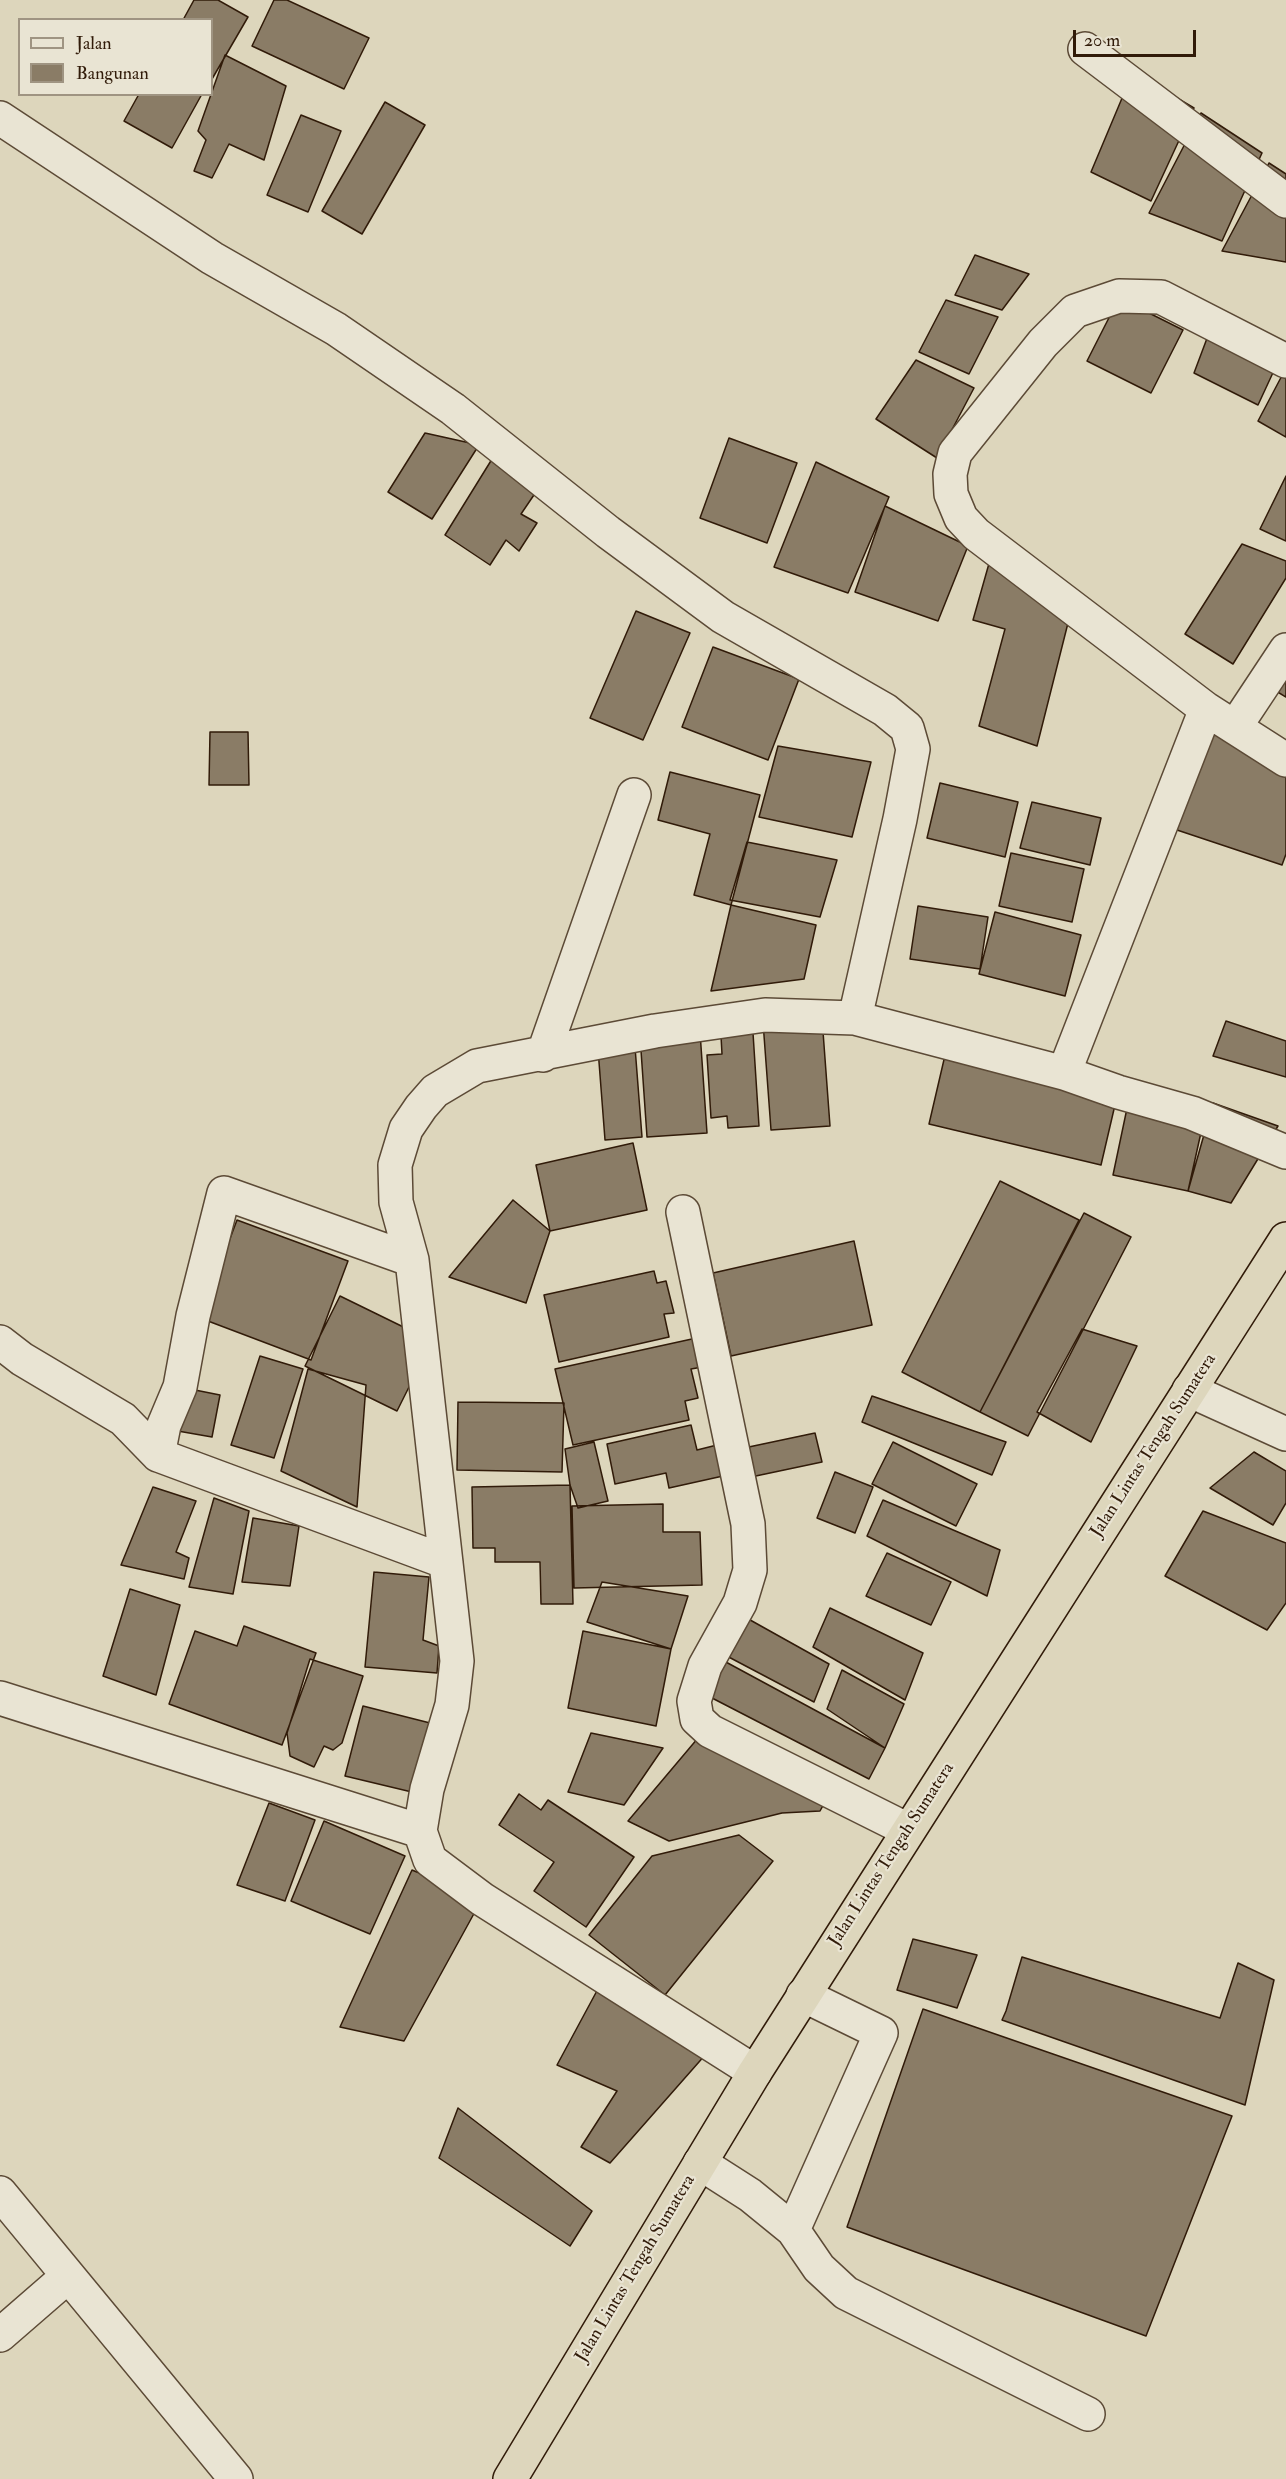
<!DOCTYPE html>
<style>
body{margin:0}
#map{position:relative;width:1286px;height:2479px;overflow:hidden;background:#ddd6bc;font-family:"IM FELL Double Pica",serif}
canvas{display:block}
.legend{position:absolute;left:18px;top:18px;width:195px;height:78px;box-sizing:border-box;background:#e9e4d3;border:2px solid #9f9482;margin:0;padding:8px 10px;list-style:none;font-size:18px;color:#311b09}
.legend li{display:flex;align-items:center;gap:12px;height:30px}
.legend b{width:30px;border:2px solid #9f9482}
.scale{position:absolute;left:1073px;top:30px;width:123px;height:27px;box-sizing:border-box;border:3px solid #311b09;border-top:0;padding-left:8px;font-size:18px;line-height:21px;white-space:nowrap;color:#311b09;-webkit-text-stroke:4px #e9e4d3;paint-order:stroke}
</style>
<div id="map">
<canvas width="1286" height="2479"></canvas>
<ul class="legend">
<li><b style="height:8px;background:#e9e4d3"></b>Jalan</li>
<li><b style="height:16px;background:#8a7c66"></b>Bangunan</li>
</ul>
<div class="scale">20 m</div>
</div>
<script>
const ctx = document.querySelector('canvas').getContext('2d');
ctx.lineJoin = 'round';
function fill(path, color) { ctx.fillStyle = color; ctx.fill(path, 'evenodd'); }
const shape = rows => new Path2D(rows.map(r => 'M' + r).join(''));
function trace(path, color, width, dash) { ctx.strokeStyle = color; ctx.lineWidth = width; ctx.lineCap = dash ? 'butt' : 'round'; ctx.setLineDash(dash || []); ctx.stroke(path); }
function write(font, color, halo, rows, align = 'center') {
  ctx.font = font + ' "IM FELL Double Pica",serif'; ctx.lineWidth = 4.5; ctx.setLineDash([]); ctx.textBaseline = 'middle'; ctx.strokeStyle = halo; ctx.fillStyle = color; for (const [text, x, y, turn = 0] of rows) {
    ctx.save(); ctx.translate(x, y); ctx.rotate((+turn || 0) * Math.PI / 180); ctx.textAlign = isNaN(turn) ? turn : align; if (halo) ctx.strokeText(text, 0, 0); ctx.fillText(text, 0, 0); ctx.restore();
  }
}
const building = shape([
 [194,0,218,0,248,17,212,79,212,20,183,20,194,0],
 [274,0,287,0,369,38,344,89,252,46,274,0],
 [225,55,286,86,264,160,229,144,212,178,194,171,206,140,198,131,225,55],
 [1133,72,1194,108,1151,201,1091,172,1133,72],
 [139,94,202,94,172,148,124,121,139,94],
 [385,102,425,125,362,234,322,211,385,102],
 [1201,113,1262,153,1222,241,1149,213,1201,113],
 [301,115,341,131,308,212,267,195,301,115],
 [1269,163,1286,174,1286,262,1222,251,1269,163],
 [975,255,1029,274,1002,310,955,295,975,255],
 [1119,298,1183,330,1151,393,1087,361,1119,298],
 [946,300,998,317,969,374,919,352,946,300],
 [1209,333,1277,364,1258,405,1194,373,1209,333],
 [916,360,974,388,937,458,876,419,916,360],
 [1286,368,1286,437,1258,421,1286,368],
 [425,433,479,445,432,519,388,492,425,433],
 [729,438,797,463,767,543,700,518,729,438],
 [497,451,538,489,521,514,537,523,519,551,506,540,490,565,445,535,497,451],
 [816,462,889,497,848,593,774,567,816,462],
 [1286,476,1286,541,1260,529,1286,476],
 [885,506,968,546,938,621,855,592,885,506],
 [1242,544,1286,561,1286,578,1233,664,1185,634,1242,544],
 [990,560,1068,623,1037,746,979,726,1005,629,973,620,990,560],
 [636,611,690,633,643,740,590,718,636,611],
 [713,647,799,679,768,760,682,727,713,647],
 [1286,676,1286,697,1276,691,1286,676],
 [1210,722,1286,774,1286,854,1282,865,1174,829,1210,722],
 [210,732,248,732,249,785,209,785,210,732],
 [778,746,871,762,852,837,759,817,778,746],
 [670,772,760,795,731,905,694,895,710,834,658,820,670,772],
 [940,783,1018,802,1005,857,927,838,940,783],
 [1032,802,1101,818,1090,865,1020,848,1032,802],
 [747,842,837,860,820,917,730,900,747,842],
 [1011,853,1084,869,1072,922,999,906,1011,853],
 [731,905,816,925,804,979,711,991,731,905],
 [918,906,988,917,980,969,910,959,918,906],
 [995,912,1081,935,1065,996,979,974,995,912],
 [822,1018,830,1126,771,1130,763,1022,822,1018],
 [1226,1021,1286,1041,1286,1077,1213,1056,1226,1021],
 [700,1032,707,1133,647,1137,640,1036,700,1032],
 [753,1033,759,1126,728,1128,727,1116,711,1118,707,1055,722,1054,721,1036,753,1033],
 [635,1047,642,1137,605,1140,598,1049,635,1047],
 [946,1051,1118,1092,1101,1165,929,1124,946,1051],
 [1130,1094,1204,1119,1188,1191,1113,1175,1130,1094],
 [1213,1103,1278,1126,1231,1203,1188,1191,1213,1103],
 [633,1143,647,1210,550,1231,536,1165,633,1143],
 [1000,1181,1079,1220,980,1412,902,1372,1000,1181],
 [513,1200,550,1231,526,1303,449,1277,513,1200],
 [1084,1213,1131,1237,1028,1436,980,1412,1084,1213],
 [237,1220,348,1261,311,1360,200,1318,237,1220],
 [854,1241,872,1325,731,1356,713,1273,854,1241],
 [654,1271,657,1283,666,1281,674,1313,664,1314,669,1337,559,1362,544,1295,654,1271],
 [340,1296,432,1341,397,1411,305,1366,340,1296],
 [1082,1329,1137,1346,1091,1442,1037,1412,1082,1329],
 [701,1337,708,1366,691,1369,698,1398,685,1401,689,1420,573,1445,555,1369,701,1337],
 [260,1356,303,1369,274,1458,231,1445,260,1356],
 [308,1369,366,1385,357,1507,281,1471,308,1369],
 [180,1387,220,1395,212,1437,172,1430,180,1387],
 [872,1396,1006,1442,992,1475,862,1422,872,1396],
 [458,1402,564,1403,562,1472,457,1470,458,1402],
 [691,1425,697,1450,725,1443,732,1474,669,1488,666,1473,615,1484,607,1444,691,1425],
 [815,1433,822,1462,751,1477,744,1448,815,1433],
 [594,1442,608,1501,578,1508,570,1485,565,1449,594,1442],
 [893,1442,977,1484,956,1526,872,1484,893,1442],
 [1254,1452,1286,1471,1286,1503,1273,1525,1210,1488,1254,1452],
 [835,1472,873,1487,855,1533,817,1518,835,1472],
 [570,1485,573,1604,541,1604,540,1562,495,1562,495,1548,473,1548,472,1487,570,1485],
 [153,1487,196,1501,176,1552,189,1558,184,1579,121,1565,153,1487],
 [214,1498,249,1511,233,1594,189,1587,214,1498],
 [883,1500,1000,1550,987,1596,867,1536,883,1500],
 [663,1504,663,1532,700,1532,702,1585,574,1588,572,1506,663,1504],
 [1203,1511,1286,1543,1286,1603,1267,1630,1165,1576,1203,1511],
 [253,1518,299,1526,290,1586,242,1582,253,1518],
 [887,1553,951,1582,931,1625,866,1596,887,1553],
 [374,1572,429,1577,423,1640,439,1646,437,1673,365,1667,374,1572],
 [602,1582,688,1596,671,1649,587,1622,602,1582],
 [130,1589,180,1605,156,1695,103,1676,130,1589],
 [830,1608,923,1653,905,1700,813,1647,830,1608],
 [743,1616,829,1664,814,1702,723,1654,743,1616],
 [244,1626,316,1653,282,1745,169,1704,195,1631,237,1646,244,1626],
 [583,1631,671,1649,656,1726,568,1708,583,1631],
 [310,1659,363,1676,342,1743,333,1750,324,1746,314,1767,290,1756,287,1733,310,1659],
 [724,1661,885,1748,869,1779,712,1698,724,1661],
 [842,1670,904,1704,885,1748,827,1709,842,1670],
 [363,1706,434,1724,416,1793,345,1776,363,1706],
 [591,1733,663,1748,624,1805,568,1792,591,1733],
 [698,1738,825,1802,820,1811,782,1813,669,1841,628,1821,698,1738],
 [519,1794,541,1810,548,1800,634,1857,586,1927,534,1891,554,1862,499,1825,519,1794],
 [269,1803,315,1820,285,1901,237,1885,269,1803],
 [324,1821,405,1856,370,1934,291,1901,324,1821],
 [739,1835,773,1861,665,1995,589,1935,652,1856,739,1835],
 [412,1870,482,1899,404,2041,340,2027,412,1870],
 [913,1939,977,1955,957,2008,897,1990,913,1939],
 [1022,1957,1220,2018,1238,1963,1274,1980,1245,2105,1002,2020,1006,2011,1022,1957],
 [599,1987,706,2054,610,2163,581,2147,617,2091,557,2065,599,1987],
 [923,2009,1232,2116,1146,2336,847,2227,923,2009],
 [458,2108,592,2211,570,2246,439,2158,458,2108]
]);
const minor = shape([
 [1085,49,1286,201],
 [0,118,212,258,336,329,453,409,608,532,723,617,885,710,907,728,913,749,900,819,855,1018,1064,1073,1118,1092,1192,1113,1286,1152],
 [1286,361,1161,297,1119,296,1075,311,1043,343,955,453,950,474,951,494,961,518,976,534,1206,709,1286,760],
 [1235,727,1286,650],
 [543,1055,634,795],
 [1064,1073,1206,709],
 [683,1212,748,1524,750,1570,740,1603,705,1666,694,1701,697,1719,710,1731,908,1830],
 [0,1342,22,1359,123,1419,158,1455,446,1562],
 [1189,1390,1286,1434],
 [158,1455,164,1425,180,1387,193,1316,224,1193,412,1260],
 [0,1698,420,1831],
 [755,2072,482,1899,430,1860,420,1831,427,1789,452,1705,457,1661,412,1260,396,1202,395,1165,406,1129,421,1107,435,1091,477,1066,655,1031,765,1015,855,1018],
 [700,2163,750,2195,793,2230,819,2268,846,2293,1088,2414],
 [0,2193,236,2479],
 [793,2230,881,2033,803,1995],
 [0,2335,68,2276]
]);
const highway = shape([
 [510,2479,755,2072,1286,1239]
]);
const streetNames = [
 ["Jalan Lintas Tengah Sumatera",1154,1446,-57],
 ["Jalan Lintas Tengah Sumatera",892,1855,-57],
 ["Jalan Lintas Tengah Sumatera",636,2269,-59]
];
fill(building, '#8a7c66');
trace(building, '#311b09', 1.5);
trace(minor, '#5c4a36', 36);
trace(highway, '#311b09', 36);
trace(minor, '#e9e4d3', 33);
trace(highway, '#ddd6bc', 33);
write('18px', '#311b09', '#e9e4d3', streetNames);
</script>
